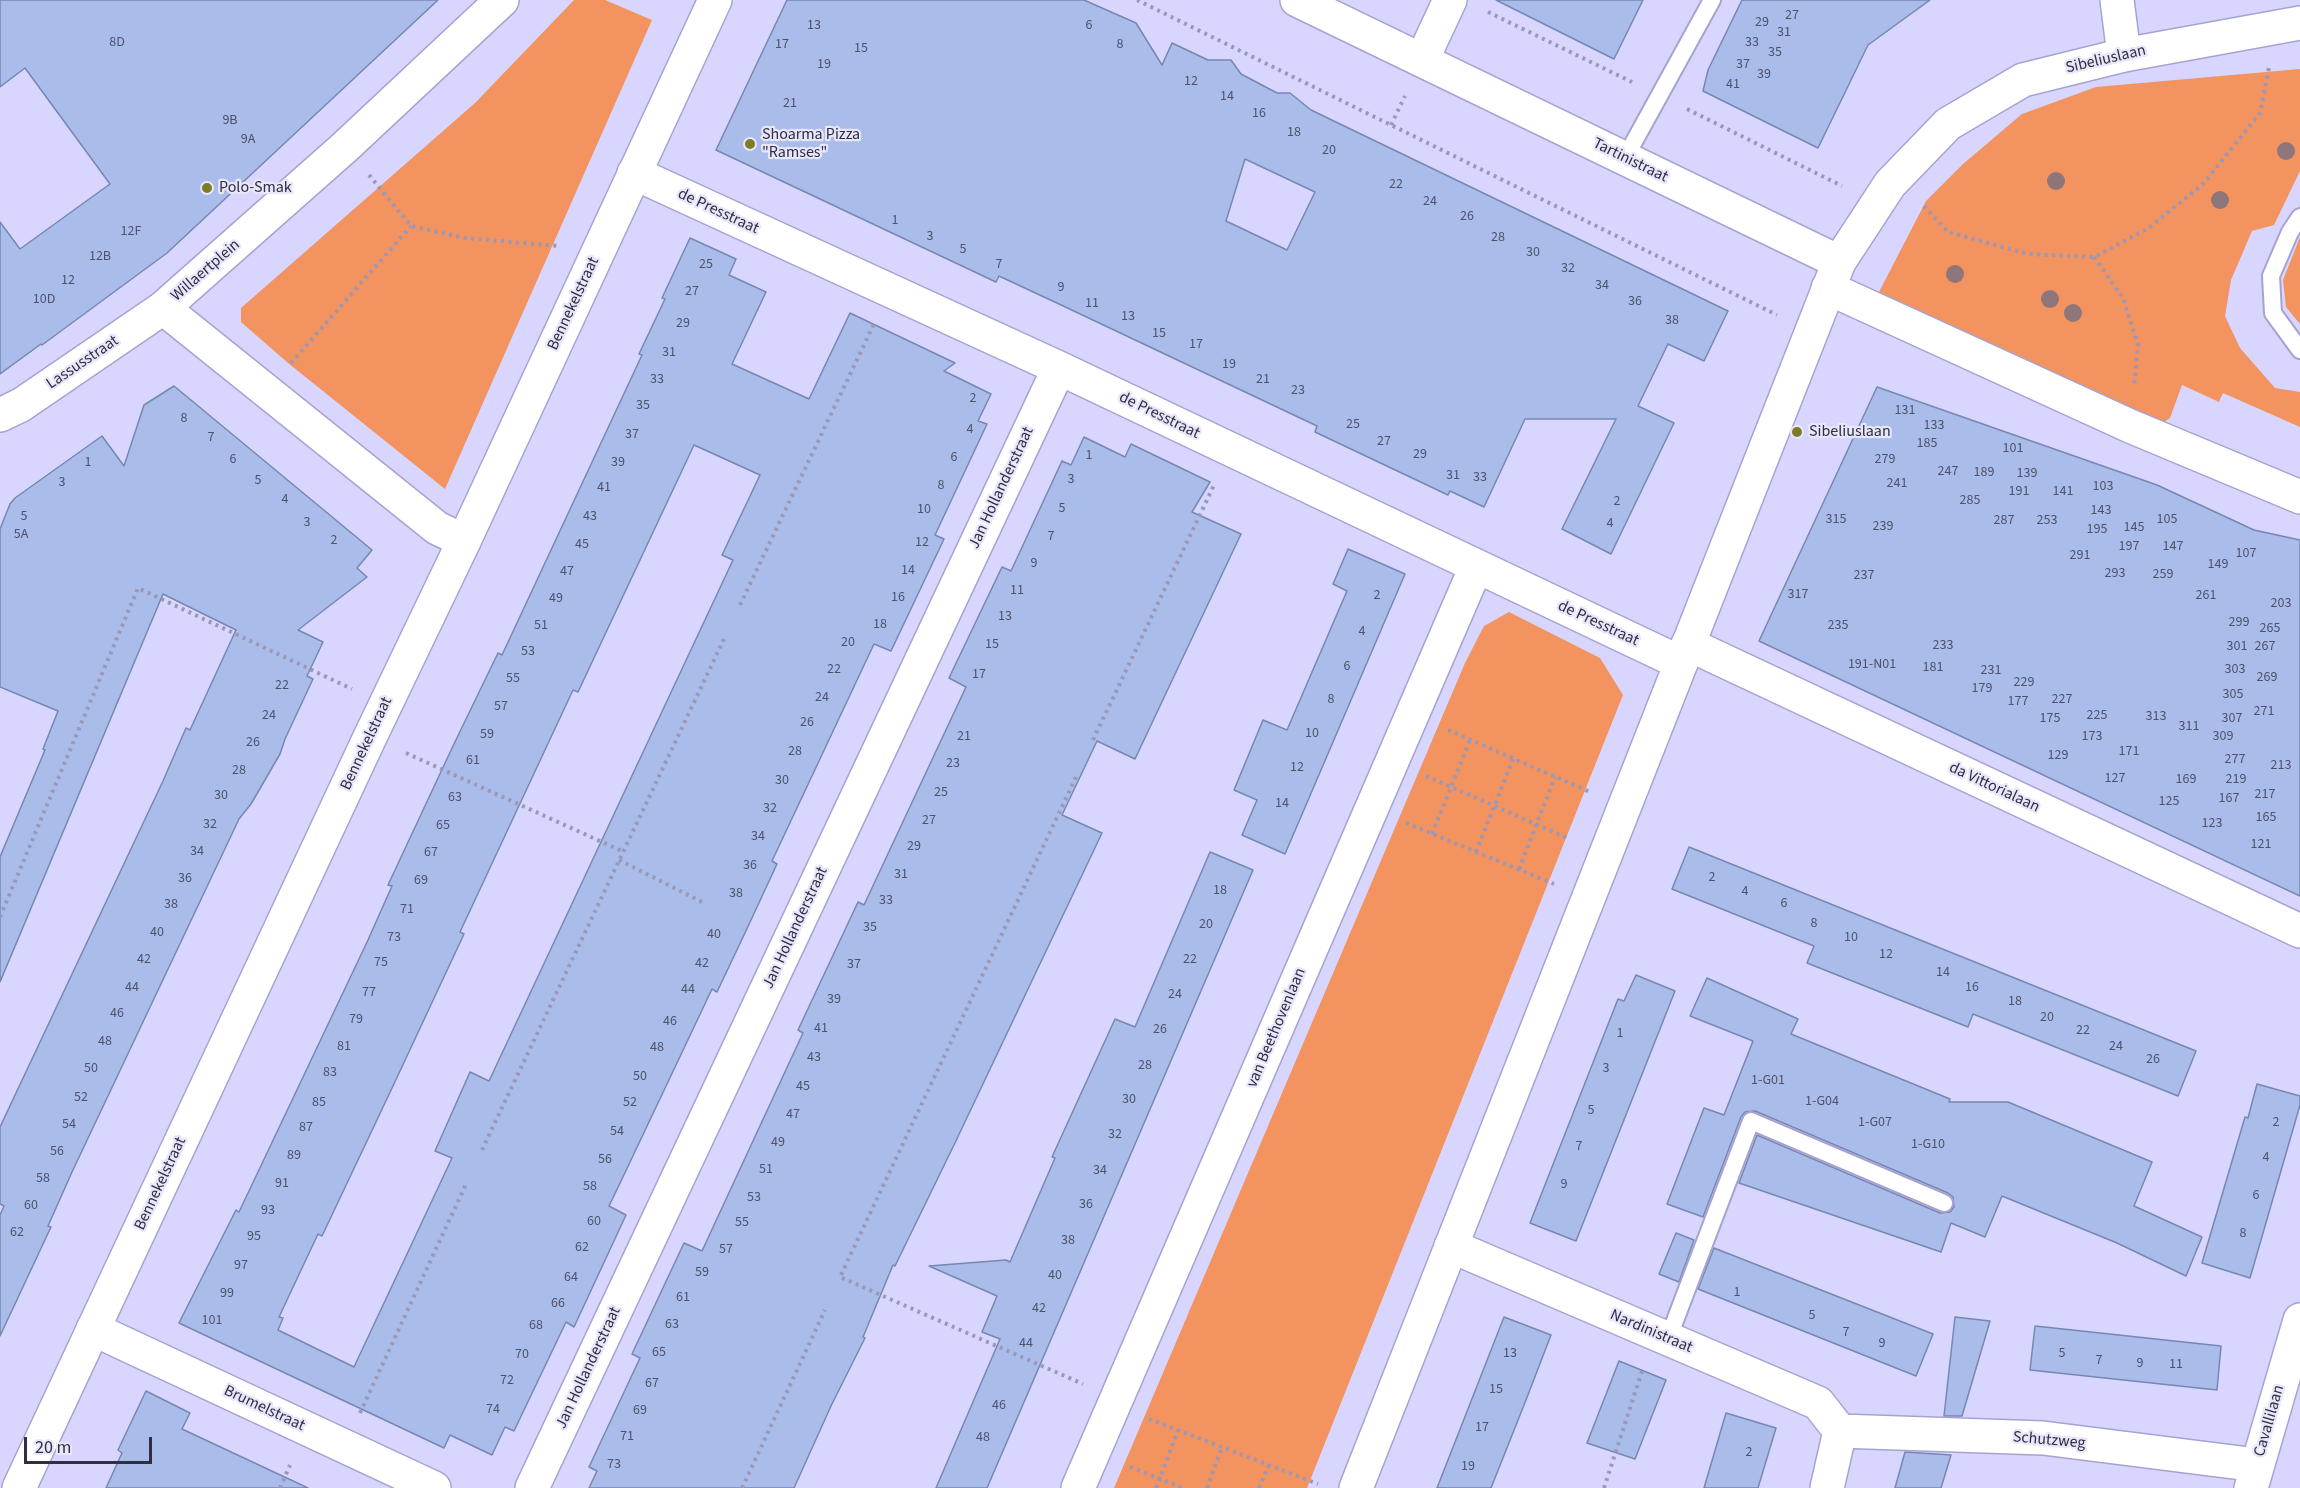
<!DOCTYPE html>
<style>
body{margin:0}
#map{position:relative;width:2300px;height:1488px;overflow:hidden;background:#d8d6fe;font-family:"Source Sans 3",sans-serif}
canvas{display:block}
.scale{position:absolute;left:24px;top:1437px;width:128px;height:27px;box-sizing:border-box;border:3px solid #302e41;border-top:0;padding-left:8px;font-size:18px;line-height:21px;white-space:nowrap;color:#302e41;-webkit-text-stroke:4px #e7e6fa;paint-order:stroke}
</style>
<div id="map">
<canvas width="2300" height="1488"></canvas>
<div class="scale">20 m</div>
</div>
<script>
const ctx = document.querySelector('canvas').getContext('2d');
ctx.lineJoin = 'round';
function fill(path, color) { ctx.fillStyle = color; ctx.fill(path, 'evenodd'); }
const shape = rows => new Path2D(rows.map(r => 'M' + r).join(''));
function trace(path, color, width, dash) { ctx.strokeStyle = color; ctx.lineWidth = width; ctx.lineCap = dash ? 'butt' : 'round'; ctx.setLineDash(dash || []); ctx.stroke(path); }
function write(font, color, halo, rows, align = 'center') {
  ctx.font = font + ' "Source Sans 3",sans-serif'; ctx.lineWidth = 4.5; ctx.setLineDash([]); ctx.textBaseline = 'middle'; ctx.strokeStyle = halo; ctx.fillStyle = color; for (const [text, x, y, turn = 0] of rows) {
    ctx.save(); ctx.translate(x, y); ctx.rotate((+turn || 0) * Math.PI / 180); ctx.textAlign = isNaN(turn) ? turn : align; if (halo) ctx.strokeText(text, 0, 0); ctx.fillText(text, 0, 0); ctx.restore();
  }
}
const green = shape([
 [574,0,605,0,652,20,445,489,288,363,241,322,241,308,475,103],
 [2300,69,2300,171,2274,225,2252,231,2231,280,2225,316,2240,348,2275,388,2300,392,2300,427,2223,393,2219,402,2182,385,2170,418,2158,426,1878,294,1926,201,1963,164,2022,114,2096,87],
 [2300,237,2300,324,2286,307,2283,280],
 [1509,612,1600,658,1623,695,1307,1488,1114,1488,1465,663,1484,626]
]);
const building = shape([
 [0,0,438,0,167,253,42,345,41,344,0,374,0,222,20,249,110,184,25,68,0,87,0,0],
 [787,0,1084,0,1136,23,1162,65,1172,43,1208,60,1231,60,1241,74,1277,93,1290,93,1311,110,1728,311,1704,361,1668,344,1638,406,1674,423,1611,554,1562,529,1616,419,1525,419,1484,507,1450,491,1448,495,1315,432,1317,426,1059,304,999,276,996,282,716,150,787,0],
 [1245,159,1315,192,1287,250,1226,221,1245,159],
 [1496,0,1643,0,1614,59,1496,0],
 [1742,0,1930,0,1868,45,1818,148,1703,91,1708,70,1742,0],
 [690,238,736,259,729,275,766,292,732,364,809,399,850,313,955,363,944,371,991,394,978,421,987,424,935,535,944,539,891,651,874,644,772,861,777,864,744,935,717,992,712,989,622,1179,609,1206,626,1215,574,1327,566,1322,514,1431,505,1427,492,1455,450,1435,444,1448,179,1323,236,1210,239,1212,368,940,392,886,388,885,453,746,498,653,502,655,642,355,639,354,665,299,662,298,690,238],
 [694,445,760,475,722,555,733,560,489,1081,470,1072,435,1151,452,1158,354,1367,278,1330,283,1318,279,1317,318,1234,322,1236,393,1086,464,934,460,932,573,690,578,692,694,445],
 [174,386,372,550,357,568,367,577,298,630,323,642,307,676,313,679,285,739,280,754,251,804,239,819,72,1172,48,1226,51,1227,0,1336,0,1215,4,1206,0,1204,0,1127,163,781,186,728,190,730,236,630,163,594,0,982,0,857,45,750,43,749,58,711,0,687,0,529,10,504,15,498,102,436,124,466,144,405,174,386],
 [1877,387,2157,485,2254,530,2300,540,2300,896,1759,641,1877,387],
 [1084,437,1125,457,1131,444,1210,482,1192,512,1241,534,1135,759,1097,741,1062,815,1102,833,954,1145,895,1266,893,1265,863,1337,865,1338,831,1406,794,1488,589,1488,597,1471,589,1467,640,1358,632,1354,684,1243,702,1251,803,1033,798,1030,858,902,864,905,966,687,949,678,1002,567,1011,571,1062,461,1071,465,1084,437],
 [1348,549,1405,574,1285,854,1242,835,1257,800,1234,790,1263,720,1287,730,1347,591,1333,584,1348,549],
 [1689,847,2196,1051,2178,1096,1973,1014,1968,1027,1807,963,1814,946,1672,889,1689,847],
 [1210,852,1253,870,987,1488,936,1488,1000,1339,982,1332,997,1296,929,1266,1006,1260,1010,1262,1055,1158,1052,1157,1115,1019,1135,1027,1210,852],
 [1636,975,1675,991,1576,1241,1530,1223,1618,999,1624,1001,1636,975],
 [1707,978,1798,1019,1791,1034,1950,1099,1949,1102,2008,1102,2152,1162,2134,1206,2202,1237,2186,1276,2117,1243,2002,1196,1985,1237,1951,1223,1941,1252,1739,1183,1757,1135,1940,1213,1950,1212,1954,1207,1953,1197,1948,1193,1755,1111,1745,1112,1741,1117,1703,1217,1667,1204,1704,1108,1724,1115,1753,1041,1690,1016,1707,978],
 [2257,1084,2300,1096,2300,1105,2250,1278,2202,1263,2245,1117,2248,1118,2257,1084],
 [1676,1233,1694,1240,1679,1282,1659,1274,1676,1233],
 [1714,1248,1933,1334,1916,1376,1698,1289,1714,1248],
 [1504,1317,1551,1335,1526,1400,1491,1488,1437,1488,1504,1317],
 [1955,1317,1990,1321,1962,1416,1944,1416,1955,1317],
 [2035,1326,2221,1346,2217,1390,2030,1370,2035,1326],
 [1619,1361,1666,1380,1635,1459,1587,1443,1619,1361],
 [146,1391,190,1413,182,1429,308,1488,106,1488,122,1453,118,1450,146,1391],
 [1726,1413,1776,1428,1758,1488,1704,1488,1726,1413],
 [1905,1452,1951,1455,1941,1488,1895,1488,1905,1452]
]);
const path = shape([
 [1137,0,1777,315],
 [1488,12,1632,82],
 [1687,109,1842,186],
 [1391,125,1405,96],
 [369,175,411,226,465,238,558,246],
 [1924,206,1948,232,2028,254,2094,257,2149,228,2204,183,2260,113,2269,67],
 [2094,257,2123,298,2138,345,2134,386],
 [291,363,411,226],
 [740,605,874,324],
 [1448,730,1590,792],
 [1093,740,1215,483],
 [406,753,624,852],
 [1426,776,1570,839],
 [1076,777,840,1277,1083,1384],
 [1406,823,1554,884],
 [1432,834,1470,740],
 [1476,852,1513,759],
 [619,860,706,904],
 [1519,869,1555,777],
 [0,917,138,588,352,689],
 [482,1150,724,639],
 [360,1413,467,1182],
 [1149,1419,1318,1484],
 [1130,1467,1183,1488],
 [280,1488,290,1465],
 [742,1488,825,1310],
 [1156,1488,1178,1430],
 [1207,1488,1222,1447],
 [1259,1488,1269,1465],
 [1604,1488,1643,1368]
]);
const lane = shape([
 [1625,158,1712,0],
 [2300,217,2290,232,2271,276,2273,313,2300,350],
 [1668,1339,1751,1121,1944,1203]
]);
const street = shape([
 [2117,0,2124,55],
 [1422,60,1450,0],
 [634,173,1059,368,1681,663],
 [1828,288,2130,426,2300,497],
 [163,308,437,528,464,541],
 [0,415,21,405,163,308,345,147,502,0],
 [1688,644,2300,931],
 [1451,1246,1818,1403,1840,1431],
 [93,1329,434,1488],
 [1840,1431,2043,1438,2257,1465],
 [532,1488,1059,368],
 [1078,1488,1476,567],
 [1827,1488,1840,1431],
 [2251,1488,2300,1320]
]);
const secondary = shape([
 [1297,0,1839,262],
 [19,1488,370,737,464,541,715,0],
 [1356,1488,1839,262,1890,184,1948,124,2023,80,2124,55,2300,23]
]);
const trees = [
 [2286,151],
 [2056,181],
 [2220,200],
 [1955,274],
 [2050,299],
 [2073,313]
];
const markers = [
 [750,144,6,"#7e7c24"],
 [207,188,6,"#7e7c24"],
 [1797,432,6,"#7e7c24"]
];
const numberNames = [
 ["27",1792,16],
 ["29",1762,23],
 ["13",814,26],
 ["6",1089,26],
 ["31",1784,33],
 ["8D",117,43],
 ["33",1752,43],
 ["17",782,45],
 ["8",1120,45],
 ["15",861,49],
 ["35",1775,53],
 ["19",824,65],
 ["37",1743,65],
 ["39",1764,75],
 ["12",1191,82],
 ["41",1733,85],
 ["14",1227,97],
 ["21",790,104],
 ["16",1259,114],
 ["9B",230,121],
 ["18",1294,133],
 ["9A",248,140],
 ["20",1329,151],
 ["22",1396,185],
 ["24",1430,202],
 ["26",1467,217],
 ["1",895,221],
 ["12F",131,232],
 ["3",930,237],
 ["28",1498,238],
 ["5",963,250],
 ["30",1533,253],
 ["12B",100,257],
 ["25",706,265],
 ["7",999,265],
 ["32",1568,269],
 ["12",68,281],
 ["34",1602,286],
 ["9",1061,288],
 ["27",692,292],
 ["10D",44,300],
 ["36",1635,302],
 ["11",1092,304],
 ["13",1128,317],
 ["38",1672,321],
 ["29",683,324],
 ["15",1159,334],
 ["17",1196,345],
 ["31",669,353],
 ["19",1229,365],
 ["33",657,380],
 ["21",1263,380],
 ["23",1298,391],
 ["2",973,399],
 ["35",643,406],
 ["131",1905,411],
 ["8",184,419],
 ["25",1353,425],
 ["133",1934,426],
 ["4",970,430],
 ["37",632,435],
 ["7",211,438],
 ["27",1384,442],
 ["185",1927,444],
 ["101",2013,449],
 ["29",1420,455],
 ["1",1089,456],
 ["6",954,458],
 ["6",233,460],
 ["279",1885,460],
 ["1",88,463],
 ["39",618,463],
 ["247",1948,472],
 ["189",1984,473],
 ["139",2027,474],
 ["31",1453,476],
 ["33",1480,478],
 ["3",1071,480],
 ["5",258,481],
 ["3",62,483],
 ["241",1897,484],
 ["8",941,486],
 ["103",2103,487],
 ["41",604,488],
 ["191",2019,492],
 ["141",2063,492],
 ["4",285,500],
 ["285",1970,501],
 ["2",1617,502],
 ["5",1062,509],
 ["10",924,510],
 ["143",2101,511],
 ["5",24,517],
 ["43",590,517],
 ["315",1836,520],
 ["105",2167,520],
 ["287",2004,521],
 ["253",2047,521],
 ["3",307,523],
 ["4",1610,524],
 ["239",1883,527],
 ["145",2134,528],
 ["195",2097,530],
 ["5A",21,535],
 ["7",1051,537],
 ["2",334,541],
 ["12",922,543],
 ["45",582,545],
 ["197",2129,547],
 ["147",2173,547],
 ["107",2246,554],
 ["291",2080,556],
 ["9",1034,564],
 ["149",2218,565],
 ["14",908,571],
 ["47",567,572],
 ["293",2115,574],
 ["259",2163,575],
 ["237",1864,576],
 ["11",1017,591],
 ["317",1798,595],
 ["2",1377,596],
 ["261",2206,596],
 ["16",898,598],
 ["49",556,599],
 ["203",2281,604],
 ["13",1005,617],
 ["299",2239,623],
 ["18",880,625],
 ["51",541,626],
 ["235",1838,626],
 ["265",2270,629],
 ["4",1362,632],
 ["20",848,643],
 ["15",992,645],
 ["233",1943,646],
 ["301",2237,647],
 ["267",2265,647],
 ["53",528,652],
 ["191-N01",1872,665],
 ["6",1347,667],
 ["181",1933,668],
 ["22",834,670],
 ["303",2235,670],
 ["231",1991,671],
 ["17",979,675],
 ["269",2267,678],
 ["55",513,679],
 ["229",2024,683],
 ["22",282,686],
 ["179",1982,689],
 ["305",2233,695],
 ["24",822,698],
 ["8",1331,700],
 ["227",2062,700],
 ["177",2018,702],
 ["57",501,707],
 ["271",2264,712],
 ["24",269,716],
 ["225",2097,716],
 ["313",2156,717],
 ["175",2050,719],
 ["307",2232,719],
 ["26",807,723],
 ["311",2189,727],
 ["10",1312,734],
 ["59",487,735],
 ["21",964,737],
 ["173",2092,737],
 ["309",2223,737],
 ["26",253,743],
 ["28",795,752],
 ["171",2129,752],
 ["129",2058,756],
 ["277",2235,760],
 ["61",473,761],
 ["23",953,764],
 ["213",2281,766],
 ["12",1297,768],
 ["28",239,771],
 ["127",2115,779],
 ["169",2186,780],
 ["219",2236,780],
 ["30",782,781],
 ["25",941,793],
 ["217",2265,795],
 ["30",221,796],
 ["63",455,798],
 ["167",2229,799],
 ["125",2169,802],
 ["14",1282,804],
 ["32",770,809],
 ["165",2266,818],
 ["27",929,821],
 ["123",2212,824],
 ["32",210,825],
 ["65",443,826],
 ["34",758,837],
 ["121",2261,845],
 ["29",914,847],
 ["34",197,852],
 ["67",431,853],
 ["36",750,866],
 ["31",901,875],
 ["2",1712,878],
 ["36",185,879],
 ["69",421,881],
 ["18",1220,891],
 ["4",1745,892],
 ["38",736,894],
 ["33",886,901],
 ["6",1784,904],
 ["38",171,905],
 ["71",407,910],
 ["8",1814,924],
 ["20",1206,925],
 ["35",870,928],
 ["40",157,933],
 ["40",714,935],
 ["73",394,938],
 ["10",1851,938],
 ["12",1886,955],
 ["42",144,960],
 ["22",1190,960],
 ["75",381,963],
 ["42",702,964],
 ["37",854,965],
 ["14",1943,973],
 ["44",132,988],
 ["16",1972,988],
 ["44",688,990],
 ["77",369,993],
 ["24",1175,995],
 ["39",834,1000],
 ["18",2015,1002],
 ["46",117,1014],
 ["20",2047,1018],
 ["79",356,1020],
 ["46",670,1022],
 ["41",821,1029],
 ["26",1160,1030],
 ["22",2083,1031],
 ["1",1620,1034],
 ["48",105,1042],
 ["81",344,1047],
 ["24",2116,1047],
 ["48",657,1048],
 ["43",814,1058],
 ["26",2153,1060],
 ["28",1145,1066],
 ["50",91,1069],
 ["3",1606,1069],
 ["83",330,1073],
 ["50",640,1077],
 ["1-G01",1768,1081],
 ["45",803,1087],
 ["52",81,1098],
 ["30",1129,1100],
 ["1-G04",1822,1102],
 ["85",319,1103],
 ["52",630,1103],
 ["5",1591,1111],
 ["47",793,1115],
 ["1-G07",1875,1123],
 ["2",2276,1123],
 ["54",69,1125],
 ["87",306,1128],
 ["54",617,1132],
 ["32",1115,1135],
 ["49",778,1143],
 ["1-G10",1928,1145],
 ["7",1579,1147],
 ["56",57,1152],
 ["89",294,1156],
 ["4",2266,1158],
 ["56",605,1160],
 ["51",766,1170],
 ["34",1100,1171],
 ["58",43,1179],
 ["91",282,1184],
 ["9",1564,1185],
 ["58",590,1187],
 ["6",2256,1196],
 ["53",754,1198],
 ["36",1086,1205],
 ["60",31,1206],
 ["93",268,1211],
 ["60",594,1222],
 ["55",742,1223],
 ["62",17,1233],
 ["8",2243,1234],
 ["95",254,1237],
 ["38",1068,1241],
 ["62",582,1248],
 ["57",726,1250],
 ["97",241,1266],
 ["59",702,1273],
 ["40",1055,1276],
 ["64",571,1278],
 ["1",1737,1293],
 ["99",227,1294],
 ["61",683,1298],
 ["66",558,1304],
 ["42",1039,1309],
 ["5",1812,1316],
 ["101",212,1321],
 ["63",672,1325],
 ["68",536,1326],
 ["7",1846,1333],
 ["44",1026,1344],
 ["9",1882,1344],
 ["65",659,1353],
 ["13",1510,1354],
 ["5",2062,1354],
 ["70",522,1355],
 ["7",2099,1361],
 ["9",2140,1364],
 ["11",2176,1365],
 ["72",507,1381],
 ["67",652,1384],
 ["15",1496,1390],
 ["46",999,1406],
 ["74",493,1410],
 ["69",640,1411],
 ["17",1482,1428],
 ["71",627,1437],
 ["48",983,1438],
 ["2",1749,1453],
 ["73",614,1465],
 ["19",1468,1467]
];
const streetNames = [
 ["Sibeliuslaan",2106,60,-13],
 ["Tartinistraat",1630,161,26],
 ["de Presstraat",718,212,25],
 ["Willaertplein",206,271,-41],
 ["Bennekelstraat",574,304,-65],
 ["Lassusstraat",83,363,-34],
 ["de Presstraat",1159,416,26],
 ["Jan Hollanderstraat",1002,488,-65],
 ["de Presstraat",1598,624,25],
 ["Bennekelstraat",367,744,-65],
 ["da Vittorialaan",1994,788,25],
 ["Jan Hollanderstraat",796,928,-65],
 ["van Beethovenlaan",1277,1028,-67],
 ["Bennekelstraat",161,1184,-65],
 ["Nardinistraat",1651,1332,23],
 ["Jan Hollanderstraat",589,1368,-65],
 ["Brumelstraat",264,1409,25],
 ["Cavallilaan",2270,1421,-74],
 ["Schutzweg",2049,1441,5]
];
const poiNames = [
 ["Shoarma Pizza",762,135],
 ["\"Ramses\"",762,153],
 ["Polo-Smak",219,188],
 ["Sibeliuslaan",1809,432]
];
fill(green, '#f29360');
fill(building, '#aabcea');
trace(building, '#7687b2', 1.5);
trace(lane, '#a6a3d2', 20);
trace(street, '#a6a3d2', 36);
trace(secondary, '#a6a3d2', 36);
trace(path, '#9a98b8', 4, [3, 4.5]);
trace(lane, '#fff', 16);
trace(street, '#fff', 33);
trace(secondary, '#fff', 33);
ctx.fillStyle = '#8e767b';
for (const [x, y] of trees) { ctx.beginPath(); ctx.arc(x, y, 9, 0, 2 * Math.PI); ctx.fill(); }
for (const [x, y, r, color] of markers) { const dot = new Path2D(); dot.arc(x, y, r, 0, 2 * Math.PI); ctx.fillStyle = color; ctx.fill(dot); trace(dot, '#e7e6fa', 2); }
write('14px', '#4e526b', null, numberNames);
write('16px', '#302e41', '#e7e6fa', streetNames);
write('16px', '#302e41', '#e7e6fa', poiNames, 'left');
</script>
